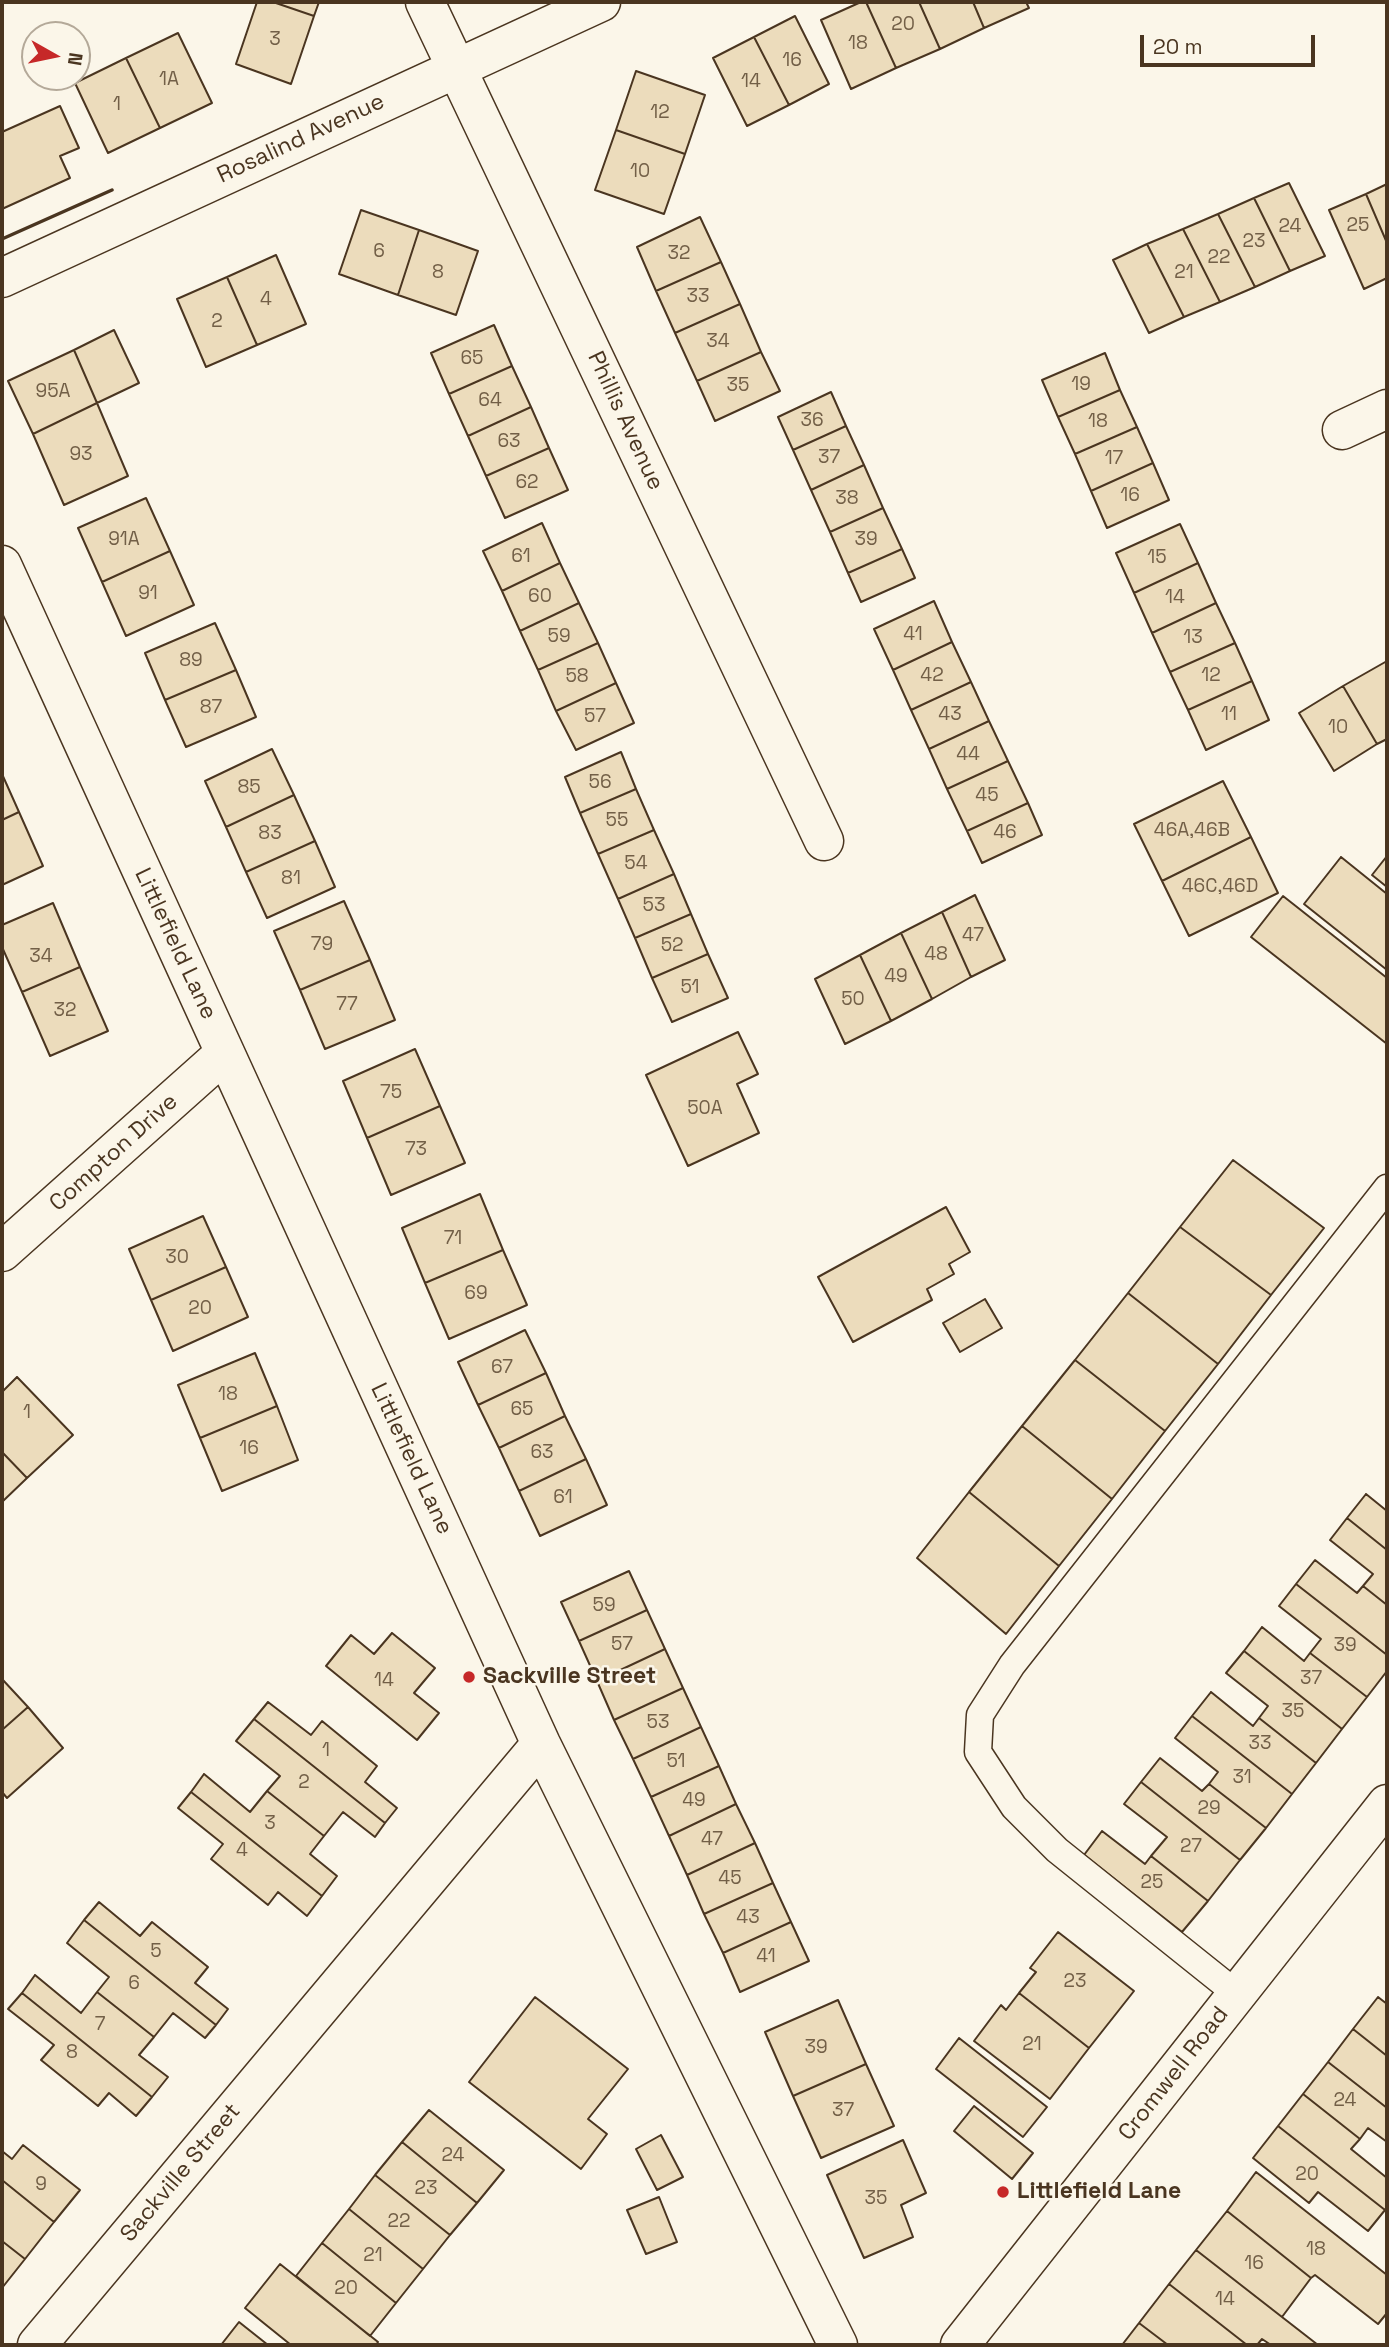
<!DOCTYPE html>
<style>
body{margin:0}
#map{position:relative;width:1389px;height:2347px;overflow:hidden;background:#fbf6e9;font-family:"Space Grotesk",sans-serif}
canvas{display:block}
.frame{position:absolute;inset:0;border:4px solid #4a3520;pointer-events:none}
.north{position:absolute;left:21px;top:21px;width:70px;height:70px;box-sizing:border-box;background:#fbf6e9;border:2px solid #b4a999;border-radius:50%;rotate:99deg;font-size:19px;font-weight:700;line-height:28px;text-align:center;color:#4a3520}
.north::after{content:'';display:block;margin:auto;width:24px;height:32px;background:#c62828;clip-path:polygon(50% 0,100% 100%,50% 72%,0 100%)}
.scale{position:absolute;left:1140px;top:35px;width:175px;height:32px;box-sizing:border-box;border:4px solid #4a3520;border-top:0;padding-left:9px;font-size:21px;line-height:24px;white-space:nowrap;color:#4a3520;-webkit-text-stroke:5px #fbf6e9;paint-order:stroke}
</style>
<div id="map">
<canvas width="1389" height="2347"></canvas>
<div class="frame"></div>
<div class="north">N</div>
<div class="scale">20 m</div>
</div>
<script>
const ctx = document.querySelector('canvas').getContext('2d');
ctx.lineJoin = 'round';
function fill(path, color) { ctx.fillStyle = color; ctx.fill(path, 'evenodd'); }
const shape = rows => new Path2D(rows.map(r => 'M' + r).join(''));
function trace(path, color, width, dash) { ctx.strokeStyle = color; ctx.lineWidth = width; ctx.lineCap = dash ? 'butt' : 'round'; ctx.setLineDash(dash || []); ctx.stroke(path); }
function write(font, color, halo, rows, align = 'center') {
  ctx.font = font + ' "Space Grotesk",sans-serif'; ctx.lineWidth = 5; ctx.setLineDash([]); ctx.textBaseline = 'middle'; ctx.strokeStyle = halo; ctx.fillStyle = color; for (const [text, x, y, turn = 0] of rows) {
    ctx.save(); ctx.translate(x, y); ctx.rotate((+turn || 0) * Math.PI / 180); ctx.textAlign = isNaN(turn) ? turn : align; if (halo) ctx.strokeText(text, 0, 0); ctx.fillText(text, 0, 0); ctx.restore();
  }
}
const building = shape([
 [257,2,273,2,314,16,291,84,236,64,257,2],
 [273,2,319,2,314,16,273,2],
 [861,2,866,2,896,68,851,89,821,20,861,2],
 [866,2,919,2,940,49,896,68,866,2],
 [919,2,973,2,984,28,940,49,919,2],
 [973,2,1026,2,1029,8,984,28,973,2],
 [795,16,829,84,789,105,754,37,795,16],
 [178,33,212,103,160,128,126,58,178,33],
 [754,37,789,105,747,126,713,58,754,37],
 [126,58,160,128,108,153,75,83,126,58],
 [636,71,705,95,685,154,616,130,636,71],
 [60,106,79,148,60,156,70,178,2,209,2,132,60,106],
 [616,130,685,154,664,214,595,190,616,130],
 [1289,183,1325,256,1290,271,1254,198,1289,183],
 [1387,184,1387,243,1366,194,1387,184],
 [1366,194,1387,243,1387,278,1364,289,1329,210,1366,194],
 [1254,198,1290,271,1255,287,1218,214,1254,198],
 [361,210,419,230,398,295,339,274,361,210],
 [1218,214,1255,287,1220,302,1183,229,1218,214],
 [700,217,721,262,656,291,637,247,700,217],
 [1183,229,1220,302,1184,317,1147,244,1183,229],
 [419,230,478,251,456,315,398,295,419,230],
 [1147,244,1184,317,1149,333,1113,260,1147,244],
 [276,255,306,324,257,345,227,277,276,255],
 [721,262,740,304,675,333,656,291,721,262],
 [227,277,257,345,206,367,177,299,227,277],
 [740,304,761,352,697,381,675,333,740,304],
 [494,325,512,366,449,394,431,353,494,325],
 [114,330,139,383,97,403,74,350,114,330],
 [74,350,97,403,33,434,8,381,74,350],
 [761,352,780,391,715,421,697,381,761,352],
 [1105,353,1120,390,1058,417,1042,380,1105,353],
 [512,366,531,407,468,436,449,394,512,366],
 [1120,390,1137,427,1075,454,1058,417,1120,390],
 [831,392,846,426,793,450,778,417,831,392],
 [97,403,128,476,64,505,33,434,97,403],
 [531,407,549,448,486,476,468,436,531,407],
 [846,426,864,465,811,490,793,450,846,426],
 [1137,427,1153,463,1091,491,1075,454,1137,427],
 [549,448,568,490,505,518,486,476,549,448],
 [1153,463,1169,500,1107,528,1091,491,1153,463],
 [864,465,883,508,830,532,811,490,864,465],
 [146,498,170,551,102,582,78,528,146,498],
 [883,508,902,549,848,573,830,532,883,508],
 [542,523,560,563,502,591,483,551,542,523],
 [1180,524,1198,563,1134,593,1116,553,1180,524],
 [902,549,915,578,861,602,848,573,902,549],
 [170,551,194,605,126,636,102,582,170,551],
 [560,563,579,603,520,631,502,591,560,563],
 [1198,563,1216,603,1152,633,1134,593,1198,563],
 [934,601,952,642,893,670,874,629,934,601],
 [579,603,598,643,538,670,520,631,579,603],
 [1216,603,1235,643,1170,672,1152,633,1216,603],
 [215,623,236,670,165,700,145,653,215,623],
 [952,642,971,682,911,710,893,670,952,642],
 [598,643,616,683,556,711,538,670,598,643],
 [1235,643,1252,681,1188,710,1170,672,1235,643],
 [1387,661,1387,739,1377,744,1343,686,1387,661],
 [236,670,256,717,186,747,165,700,236,670],
 [1252,681,1269,720,1206,750,1188,710,1252,681],
 [971,682,989,721,929,749,911,710,971,682],
 [616,683,634,723,576,750,556,711,616,683],
 [1343,686,1377,744,1334,771,1299,713,1343,686],
 [989,721,1008,761,947,789,929,749,989,721],
 [272,749,294,795,226,827,205,781,272,749],
 [621,752,636,789,580,813,565,777,621,752],
 [1008,761,1028,803,967,831,947,789,1008,761],
 [2,774,19,812,2,820,2,774],
 [1223,781,1251,837,1162,881,1134,824,1223,781],
 [636,789,654,830,598,854,580,813,636,789],
 [294,795,315,841,246,872,226,827,294,795],
 [1028,803,1042,835,982,863,967,831,1028,803],
 [19,812,43,866,2,885,2,820,19,812],
 [654,830,674,874,618,899,598,854,654,830],
 [1251,837,1278,893,1189,936,1162,881,1251,837],
 [315,841,335,887,267,918,246,872,315,841],
 [1387,856,1387,887,1372,875,1387,856],
 [1341,857,1387,894,1387,970,1304,904,1341,857],
 [674,874,691,914,635,938,618,899,674,874],
 [975,895,1005,960,971,977,942,912,975,895],
 [1283,896,1387,978,1387,1044,1251,937,1283,896],
 [344,901,370,960,300,990,274,931,344,901],
 [53,903,80,967,22,992,2,947,2,925,53,903],
 [942,912,971,977,932,999,901,933,942,912],
 [691,914,708,954,652,978,635,938,691,914],
 [901,933,932,999,891,1021,860,955,901,933],
 [708,954,728,998,672,1022,652,978,708,954],
 [860,955,891,1021,845,1044,815,979,860,955],
 [370,960,395,1020,325,1049,300,990,370,960],
 [80,967,108,1031,50,1056,22,992,80,967],
 [738,1032,758,1074,737,1084,759,1133,688,1166,646,1075,738,1032],
 [415,1049,440,1106,367,1138,343,1081,415,1049],
 [440,1106,465,1163,391,1195,367,1138,440,1106],
 [1233,1160,1324,1228,1271,1295,1180,1227,1233,1160],
 [480,1194,503,1250,425,1283,402,1228,480,1194],
 [946,1207,970,1252,949,1264,954,1274,927,1289,932,1300,853,1342,818,1277,946,1207],
 [203,1216,226,1267,151,1300,129,1249,203,1216],
 [1180,1227,1271,1295,1218,1364,1128,1293,1180,1227],
 [503,1250,527,1305,449,1339,425,1283,503,1250],
 [226,1267,248,1317,173,1351,151,1300,226,1267],
 [1128,1293,1218,1364,1165,1431,1075,1360,1128,1293],
 [985,1299,1002,1328,960,1352,943,1323,985,1299],
 [525,1330,546,1373,478,1405,458,1362,525,1330],
 [255,1353,277,1406,200,1438,178,1385,255,1353],
 [1075,1360,1165,1431,1112,1499,1022,1426,1075,1360],
 [546,1373,565,1416,499,1448,478,1405,546,1373],
 [17,1377,73,1435,27,1478,2,1452,2,1392,17,1377],
 [277,1406,298,1460,222,1491,200,1438,277,1406],
 [565,1416,586,1459,519,1491,499,1448,565,1416],
 [1022,1426,1112,1499,1059,1566,969,1492,1022,1426],
 [2,1452,27,1478,2,1502,2,1452],
 [586,1459,607,1505,540,1536,519,1491,586,1459],
 [969,1492,1059,1566,1006,1634,917,1558,969,1492],
 [1366,1494,1387,1511,1387,1550,1347,1518,1366,1494],
 [1347,1518,1387,1550,1387,1605,1363,1586,1373,1574,1330,1540,1347,1518],
 [1315,1560,1357,1593,1363,1586,1387,1605,1387,1655,1296,1584,1315,1560],
 [629,1571,647,1610,579,1641,561,1602,629,1571],
 [1296,1584,1387,1655,1387,1671,1367,1697,1310,1653,1321,1639,1279,1606,1296,1584],
 [647,1610,665,1649,597,1681,579,1641,647,1610],
 [1262,1627,1304,1661,1310,1653,1367,1697,1342,1729,1244,1651,1262,1627],
 [392,1633,435,1668,414,1693,439,1713,417,1740,326,1666,351,1635,374,1654,392,1633],
 [665,1649,683,1688,614,1720,597,1681,665,1649],
 [1244,1651,1342,1729,1316,1763,1259,1718,1268,1706,1226,1673,1244,1651],
 [2,1679,28,1707,2,1730,2,1679],
 [683,1688,701,1727,633,1759,614,1720,683,1688],
 [1211,1692,1253,1726,1259,1718,1316,1763,1292,1794,1192,1716,1211,1692],
 [268,1702,311,1735,322,1721,377,1766,365,1782,397,1808,385,1823,254,1719,268,1702],
 [28,1707,63,1748,7,1798,2,1792,2,1730,28,1707],
 [1192,1716,1292,1794,1266,1828,1209,1784,1218,1772,1175,1738,1192,1716],
 [254,1719,385,1823,375,1837,343,1812,324,1836,267,1791,280,1776,236,1741,254,1719],
 [701,1727,719,1766,651,1797,633,1759,701,1727],
 [1160,1758,1202,1791,1209,1784,1266,1828,1240,1860,1141,1782,1160,1758],
 [719,1766,736,1804,669,1836,651,1797,719,1766],
 [204,1774,250,1812,267,1791,324,1836,310,1854,337,1876,322,1896,191,1792,204,1774],
 [1141,1782,1240,1860,1208,1901,1151,1856,1167,1837,1124,1804,1141,1782],
 [191,1792,322,1896,307,1916,278,1892,268,1905,211,1859,223,1844,178,1808,191,1792],
 [736,1804,755,1843,687,1875,669,1836,736,1804],
 [1102,1831,1145,1864,1151,1856,1208,1901,1182,1932,1084,1855,1102,1831],
 [755,1843,773,1883,704,1914,687,1875,755,1843],
 [773,1883,791,1922,723,1953,704,1914,773,1883],
 [99,1902,140,1936,152,1922,208,1967,195,1983,228,2009,216,2025,84,1920,99,1902],
 [84,1920,216,2025,205,2038,173,2013,154,2037,97,1992,109,1977,67,1943,84,1920],
 [791,1922,809,1961,740,1992,723,1953,791,1922],
 [1058,1932,1134,1991,1089,2048,1019,1993,1036,1972,1030,1968,1058,1932],
 [35,1975,81,2013,97,1992,154,2037,139,2055,168,2077,152,2097,22,1993,35,1975],
 [22,1993,152,2097,136,2116,109,2093,98,2106,41,2060,54,2045,8,2009,22,1993],
 [1019,1993,1089,2048,1050,2099,974,2041,1001,2005,1006,2010,1019,1993],
 [535,1997,628,2069,588,2119,607,2134,581,2169,469,2082,535,1997],
 [1378,1997,1387,2004,1387,2056,1353,2029,1378,1997],
 [838,2000,866,2064,793,2096,765,2032,838,2000],
 [1353,2029,1387,2056,1387,2108,1328,2062,1353,2029],
 [959,2038,1047,2107,1023,2137,936,2069,959,2038],
 [1328,2062,1387,2108,1387,2142,1368,2128,1360,2139,1303,2094,1328,2062],
 [866,2064,894,2126,821,2158,793,2096,866,2064],
 [1303,2094,1360,2139,1351,2149,1387,2178,1387,2206,1385,2210,1278,2126,1303,2094],
 [974,2106,1033,2153,1012,2179,954,2131,974,2106],
 [429,2110,504,2170,477,2203,402,2142,429,2110],
 [1278,2126,1385,2210,1368,2231,1318,2192,1309,2203,1253,2158,1278,2126],
 [661,2135,683,2177,657,2190,636,2149,661,2135],
 [903,2140,926,2193,901,2205,913,2237,864,2258,827,2175,903,2140],
 [402,2142,477,2203,450,2235,375,2175,402,2142],
 [23,2145,80,2190,54,2222,2,2180,2,2151,12,2159,23,2145],
 [1256,2172,1387,2275,1387,2313,1378,2324,1315,2275,1311,2278,1227,2211,1256,2172],
 [375,2175,450,2235,423,2269,349,2209,375,2175],
 [2,2180,54,2222,25,2259,2,2241,2,2180],
 [659,2197,677,2242,646,2254,627,2210,659,2197],
 [349,2209,423,2269,396,2303,322,2243,349,2209],
 [1227,2211,1311,2278,1282,2317,1196,2250,1227,2211],
 [2,2241,25,2259,2,2288,2,2241],
 [322,2243,396,2303,370,2336,296,2276,322,2243],
 [1196,2250,1282,2317,1318,2345,1271,2345,1262,2339,1257,2345,1247,2345,1169,2284,1196,2250],
 [280,2264,378,2342,376,2345,291,2345,245,2308,280,2264],
 [1169,2284,1247,2345,1168,2345,1139,2323,1169,2284],
 [239,2322,268,2345,221,2345,239,2322],
 [1139,2323,1168,2345,1122,2345,1139,2323]
]);
const lane = shape([
 [1237,1994,1057,1850,1014,1807,978,1752,980,1715,1012,1665,1387,1188]
]);
const street = shape([
 [425,2,824,841],
 [2,278,601,2],
 [1342,430,1387,409],
 [2,565,541,1744,838,2345],
 [2,1252,225,1053],
 [37,2345,541,1744]
]);
const primary = shape([
 [960,2345,1387,1804]
]);
const wall = shape([
 [2,239,112,190]
]);
const markers = [
 [469,1677,7,"#c62828"],
 [1003,2192,7,"#c62828"]
];
const numberNames = [
 ["20",903,25],
 ["3",275,40],
 ["18",858,44],
 ["16",792,61],
 ["1A",169,80],
 ["14",751,82],
 ["1",117,105],
 ["12",660,113],
 ["10",640,172],
 ["25",1358,226],
 ["24",1290,227],
 ["23",1254,242],
 ["6",379,252],
 ["32",679,254],
 ["22",1219,258],
 ["8",438,273],
 ["21",1184,273],
 ["33",698,297],
 ["4",266,300],
 ["2",217,322],
 ["34",718,342],
 ["65",472,359],
 ["19",1081,385],
 ["35",738,386],
 ["95A",53,392],
 ["64",490,401],
 ["36",812,421],
 ["18",1098,422],
 ["63",509,442],
 ["93",81,455],
 ["37",829,458],
 ["17",1114,459],
 ["62",527,483],
 ["16",1130,496],
 ["38",847,499],
 ["91A",124,540],
 ["39",866,540],
 ["61",521,557],
 ["15",1157,558],
 ["91",148,594],
 ["60",540,597],
 ["14",1175,598],
 ["41",913,635],
 ["59",559,637],
 ["13",1193,638],
 ["89",191,661],
 ["42",932,676],
 ["12",1211,676],
 ["58",577,677],
 ["87",211,708],
 ["43",950,715],
 ["11",1229,715],
 ["57",595,717],
 ["10",1338,728],
 ["44",968,755],
 ["56",600,783],
 ["85",249,788],
 ["45",987,796],
 ["55",617,821],
 ["46A,46B",1192,831],
 ["46",1005,833],
 ["83",270,834],
 ["54",636,864],
 ["81",291,879],
 ["46C,46D",1220,887],
 ["53",654,906],
 ["47",973,936],
 ["79",322,945],
 ["52",672,946],
 ["48",936,955],
 ["34",41,957],
 ["49",896,977],
 ["51",690,988],
 ["50",853,1000],
 ["77",347,1005],
 ["32",65,1011],
 ["75",391,1093],
 ["50A",705,1109],
 ["73",416,1150],
 ["71",453,1239],
 ["30",177,1258],
 ["69",476,1294],
 ["20",200,1309],
 ["67",502,1368],
 ["18",228,1395],
 ["65",522,1410],
 ["1",27,1413],
 ["16",249,1449],
 ["63",542,1453],
 ["61",563,1498],
 ["59",604,1606],
 ["57",622,1645],
 ["39",1345,1646],
 ["37",1311,1679],
 ["14",384,1681],
 ["35",1293,1712],
 ["53",658,1723],
 ["33",1260,1744],
 ["1",326,1751],
 ["51",676,1762],
 ["31",1242,1778],
 ["2",304,1783],
 ["49",694,1801],
 ["29",1209,1809],
 ["3",270,1824],
 ["47",712,1840],
 ["27",1191,1847],
 ["4",242,1851],
 ["45",730,1879],
 ["25",1152,1883],
 ["43",748,1918],
 ["5",156,1952],
 ["41",766,1957],
 ["23",1075,1982],
 ["6",134,1984],
 ["7",100,2025],
 ["21",1032,2045],
 ["39",816,2048],
 ["8",72,2053],
 ["24",1345,2101],
 ["37",843,2111],
 ["24",453,2156],
 ["20",1307,2175],
 ["9",41,2185],
 ["23",426,2189],
 ["35",876,2199],
 ["22",399,2222],
 ["18",1316,2250],
 ["21",373,2256],
 ["16",1254,2264],
 ["20",346,2289],
 ["14",1225,2300]
];
const streetNames = [
 ["Rosalind Avenue",301,139,-25],
 ["Phillis Avenue",625,421,65],
 ["Littlefield Lane",175,944,65],
 ["Compton Drive",114,1153,-42],
 ["Littlefield Lane",411,1459,65],
 ["Cromwell Road",1174,2074,-52],
 ["Sackville Street",181,2173,-50]
];
const poiNames = [
 ["Sackville Street",483,1677],
 ["Littlefield Lane",1017,2192]
];
fill(building, '#ecdcbc');
trace(building, '#4a3520', 2);
trace(lane, '#4a3520', 29);
trace(street, '#4a3520', 41);
trace(primary, '#4a3520', 41);
trace(lane, '#fbf6e9', 26);
trace(street, '#fbf6e9', 38);
trace(primary, '#fbf6e9', 38);
trace(wall, '#4a3520', 3.5);
for (const [x, y, r, color] of markers) { const dot = new Path2D(); dot.arc(x, y, r, 0, 2 * Math.PI); ctx.fillStyle = color; ctx.fill(dot); trace(dot, '#fbf6e9', 2.5); }
write('19px', '#725f47', null, numberNames);
write('23px', '#4a3520', '#fbf6e9', streetNames);
write('bold 23px', '#4a3520', '#fbf6e9', poiNames, 'left');
</script>
